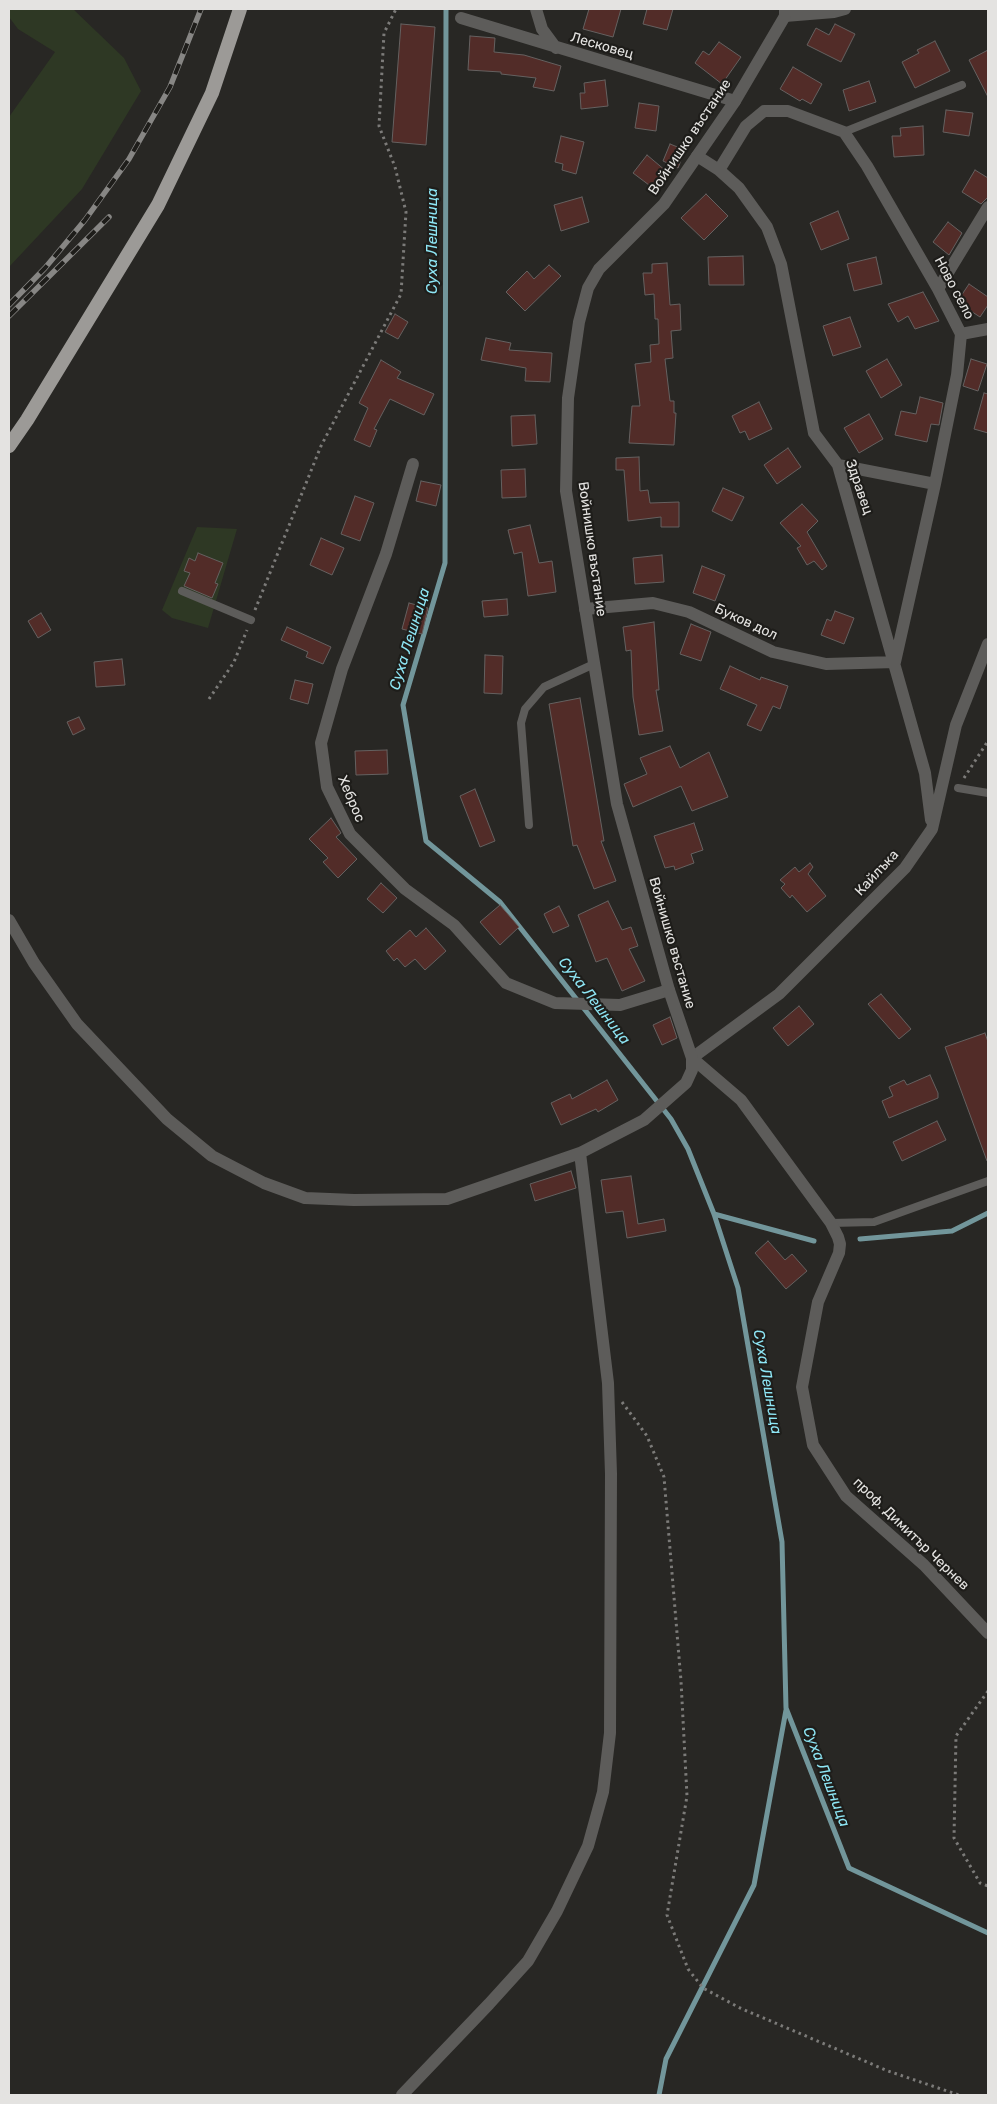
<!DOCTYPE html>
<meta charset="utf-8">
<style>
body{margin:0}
#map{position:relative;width:997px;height:2104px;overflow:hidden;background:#282724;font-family:Rubik,sans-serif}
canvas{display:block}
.frame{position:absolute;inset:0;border:10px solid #e4e3e1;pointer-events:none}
</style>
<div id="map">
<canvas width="997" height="2104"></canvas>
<div class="frame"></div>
</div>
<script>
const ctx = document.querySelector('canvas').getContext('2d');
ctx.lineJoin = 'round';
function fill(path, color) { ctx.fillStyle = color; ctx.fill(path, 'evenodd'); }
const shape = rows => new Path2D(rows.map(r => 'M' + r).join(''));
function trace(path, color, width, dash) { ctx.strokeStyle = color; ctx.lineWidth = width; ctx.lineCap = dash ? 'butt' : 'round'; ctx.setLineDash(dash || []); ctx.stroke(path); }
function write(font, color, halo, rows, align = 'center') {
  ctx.font = font + ' Rubik,sans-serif'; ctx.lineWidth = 4.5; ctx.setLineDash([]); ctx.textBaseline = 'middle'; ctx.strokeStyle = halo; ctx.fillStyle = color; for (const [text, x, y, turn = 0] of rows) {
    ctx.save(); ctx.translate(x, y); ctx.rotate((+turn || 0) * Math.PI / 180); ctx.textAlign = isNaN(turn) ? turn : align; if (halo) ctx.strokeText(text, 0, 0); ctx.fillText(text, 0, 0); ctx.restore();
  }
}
const green = shape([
 [9,9,73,9,124,58,141,91,82,189,9,267,9,117,55,52,18,29,9,17],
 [197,527,237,529,208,628,172,618,162,610]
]);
const stream = shape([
 [446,9,445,563,403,705,426,841,500,902,671,1119,688,1149,714,1214,738,1288,782,1542,786,1708,849,1868,988,1933],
 [714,1214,814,1241],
 [860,1239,952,1231,988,1213],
 [659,2095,666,2059,754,1885,786,1710]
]);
const building = shape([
 [589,9,621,9,613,37,583,29,589,9],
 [647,9,673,9,667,30,643,24,647,9],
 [401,24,435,27,426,145,392,142,401,24],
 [835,24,855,34,841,62,807,45,816,28,829,35,835,24],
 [470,36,495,38,494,52,524,55,561,66,554,91,533,87,536,78,501,74,501,72,468,70,470,36],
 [935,41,950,71,915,88,902,62,919,53,917,50,935,41],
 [719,42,741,57,722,84,695,63,703,51,709,55,719,42],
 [988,50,988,97,969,60,988,50],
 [793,67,822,84,811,104,802,99,800,101,780,89,793,67],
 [605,80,608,106,581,109,580,93,585,93,584,83,605,80],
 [869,81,876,102,849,111,843,90,869,81],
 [639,103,659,106,656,131,635,128,639,103],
 [946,110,973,113,969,136,943,132,946,110],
 [923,126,924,155,894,157,892,136,901,136,900,128,923,126],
 [561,136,584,142,576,174,562,170,563,164,555,162,561,136],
 [670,144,685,150,678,168,663,161,670,144],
 [647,155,666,171,653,188,633,173,647,155],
 [975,170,988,178,988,197,981,204,962,192,975,170],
 [706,194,728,216,704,240,681,218,706,194],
 [582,197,589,222,561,231,554,205,582,197],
 [838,211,849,239,821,250,810,223,838,211],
 [948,222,962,233,949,255,933,242,948,222],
 [743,256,744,285,709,285,708,257,743,256],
 [876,257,882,284,854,291,847,264,876,257],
 [667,263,670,305,680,304,681,330,671,331,673,358,665,359,670,401,674,401,674,413,676,413,674,445,629,443,632,406,640,406,635,364,651,362,650,345,659,344,658,319,655,319,654,294,645,295,643,273,652,273,652,264,667,263],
 [549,265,561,276,525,311,506,292,527,271,534,279,549,265],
 [969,284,988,297,988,305,980,317,957,302,969,284],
 [923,292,939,321,915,329,908,316,898,322,888,304,923,292],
 [395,314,408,322,398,339,385,332,395,314],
 [850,317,861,347,833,356,823,326,850,317],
 [486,338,511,343,509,350,552,353,550,382,525,381,526,368,481,360,486,338],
 [887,359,902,385,881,398,866,371,887,359],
 [971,359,987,364,978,391,963,386,971,359],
 [381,360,401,372,397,378,434,394,424,415,390,399,374,429,377,430,370,447,354,440,368,408,359,403,381,360],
 [984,393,988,394,988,433,974,429,984,393],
 [920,397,943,403,939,425,931,424,927,442,895,435,901,411,916,414,920,397],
 [759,402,772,429,749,440,745,431,740,433,732,416,759,402],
 [869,414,883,439,859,453,844,428,869,414],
 [535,415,537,444,512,446,511,416,535,415],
 [788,448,801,467,777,484,764,465,788,448],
 [639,457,640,491,648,490,650,503,679,502,679,527,661,527,661,517,628,521,624,470,616,470,616,458,639,457],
 [525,469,526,497,502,498,501,470,525,469],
 [421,481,441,485,436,506,416,501,421,481],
 [723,488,744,497,732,521,712,511,723,488],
 [355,496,374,503,360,541,341,534,355,496],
 [802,504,818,521,807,532,827,566,822,570,814,561,807,565,797,548,801,546,780,523,802,504],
 [530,525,539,563,552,561,556,592,528,596,522,552,514,554,508,530,530,525],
 [321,538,344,548,332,575,310,565,321,538],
 [198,553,223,563,215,583,218,584,212,598,184,586,190,573,184,571,189,558,195,561,198,553],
 [662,555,664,582,635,584,633,558,662,555],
 [702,566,725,575,715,601,693,593,702,566],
 [507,599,508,615,484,617,482,601,507,599],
 [409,603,428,608,422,634,402,629,409,603],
 [835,611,854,618,844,644,821,635,827,619,831,621,835,611],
 [41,613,51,630,38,638,28,621,41,613],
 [654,622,659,690,656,690,663,731,639,735,633,697,631,650,626,651,623,627,654,622],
 [691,624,711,632,701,661,680,654,691,624],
 [287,627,331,647,323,664,306,657,308,652,281,640,287,627],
 [485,655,503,656,502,694,484,693,485,655],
 [122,659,125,685,96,687,94,662,122,659],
 [730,666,760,680,761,677,788,686,780,709,773,706,761,731,747,725,757,705,720,689,730,666],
 [295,680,313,684,308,704,290,699,295,680],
 [580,698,604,841,601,841,616,881,594,889,577,845,573,846,549,704,580,698],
 [79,717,85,729,73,735,67,722,79,717],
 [670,746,680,768,709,752,728,797,692,811,681,786,633,807,624,784,647,774,640,758,670,746],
 [387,750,388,774,356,775,355,751,387,750],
 [475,789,495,841,480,847,460,796,475,789],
 [331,818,341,833,336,837,357,859,338,878,323,862,328,858,309,839,331,818],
 [694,823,703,850,691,854,694,863,675,870,674,866,665,868,654,836,694,823],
 [810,863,813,867,808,874,826,896,807,912,792,895,790,898,781,888,785,884,780,880,795,867,799,872,810,863],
 [381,883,397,898,383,913,367,899,381,883],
 [608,901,622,930,631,927,638,946,629,949,645,981,622,991,607,958,596,962,578,915,608,901],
 [500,905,519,927,500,945,480,922,500,905],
 [559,906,569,926,553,933,544,914,559,906],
 [426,928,446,951,425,970,415,959,405,967,397,958,394,961,386,951,410,930,416,937,426,928],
 [881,994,911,1029,899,1039,868,1004,881,994],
 [799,1006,814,1024,788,1046,773,1028,799,1006],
 [670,1017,677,1038,662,1045,653,1025,670,1017],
 [985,1033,988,1042,988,1161,987,1161,945,1047,985,1033],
 [930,1075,938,1093,938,1098,889,1118,882,1101,893,1096,889,1087,904,1080,907,1085,930,1075],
 [607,1080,618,1100,598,1112,596,1109,561,1125,551,1103,570,1094,572,1099,607,1080],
 [937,1121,946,1140,902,1161,893,1142,937,1121],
 [571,1171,576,1188,535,1201,530,1184,571,1171],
 [631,1176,638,1224,664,1219,666,1231,627,1238,623,1211,606,1213,601,1180,631,1176],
 [768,1241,785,1260,792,1254,807,1271,786,1289,755,1253,768,1241]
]);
const path = shape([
 [255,610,321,446,401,294,406,212,395,167,379,126,384,33,396,9],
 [209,699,234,662,247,630],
 [964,778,988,741],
 [622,1402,647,1436,664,1477,681,1681,687,1796,667,1915,688,1969,703,1988,740,2008,888,2071,959,2095],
 [988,1691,956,1736,954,1838,980,1883,988,1886]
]);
const service = shape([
 [844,132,962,85],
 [182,591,251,620],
 [958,788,988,793],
 [529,825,521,723,525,709,544,687,594,664],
 [831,1223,874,1222,988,1181]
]);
const minor = shape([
 [536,9,542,29,556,48],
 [785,16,834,12,845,9],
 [461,18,735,101],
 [697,156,719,170,739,188,767,227,781,264,814,433,838,465,925,773,931,820],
 [938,289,988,207],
 [961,334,988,329],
 [413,464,386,554,342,669,321,743,327,787,350,834,405,889,454,925,506,983,555,1003,620,1005,669,990],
 [838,465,935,484],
 [585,609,653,603,689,612,773,652,826,664,895,662,935,484,957,375,961,334,938,289,867,166,844,132,788,111,764,111,746,126,719,170],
 [988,644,956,725,932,829,905,868,779,994,692,1058,741,1100,831,1223,838,1237,840,1244,839,1253,818,1302,802,1387,813,1445,846,1496,924,1565,988,1633]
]);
const tertiary = shape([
 [9,920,34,963,77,1024,167,1119,212,1156,264,1183,305,1198,354,1200,447,1199,580,1153,644,1120,686,1083,692,1070,692,1058,669,990,617,804,566,491,568,398,579,322,588,288,599,269,664,204,735,101,785,16,785,9],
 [402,2095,489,2004,528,1961,557,1911,588,1846,603,1792,610,1733,611,1474,608,1383,580,1153]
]);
const trunk = shape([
 [9,446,27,420,158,205,212,93,240,9]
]);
const rail = shape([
 [9,305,45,268,85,220,129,159,170,87,201,9],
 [9,316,109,217]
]);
const streetNames = [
 ["Лесковец",602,46,16],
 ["Войнишко въстание",690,137,-56],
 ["Ново село",954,288,62],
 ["Здравец",859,487,71],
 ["Войнишко въстание",592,549,82],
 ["Буков дол",746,622,25],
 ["Хеброс",351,799,67],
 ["Кайлъка",877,873,-47],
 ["Войнишко въстание",672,943,74],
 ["проф. Димитър Чернев",911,1534,44]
];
const waterNames = [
 ["Суха Лешница",433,241,-90],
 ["Суха Лешница",410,639,-73],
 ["Суха Лешница",594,1001,52],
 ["Суха Лешница",767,1382,80],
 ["Суха Лешница",826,1777,69]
];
fill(green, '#2e3824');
trace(stream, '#72969b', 5);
fill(building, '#522c28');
trace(building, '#656160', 1);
trace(path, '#7c7b79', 3, [2.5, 4]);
trace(service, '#5d5c5a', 8);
trace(minor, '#5d5c5a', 12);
trace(tertiary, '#5d5c5a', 12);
trace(trunk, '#9c9a97', 14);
trace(rail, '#878684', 5.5);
trace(rail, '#1e1d1a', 4, [11]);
write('14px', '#e4e3e1', '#1e1d1a', streetNames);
write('italic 15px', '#8ee6f5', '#1e1d1a', waterNames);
</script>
